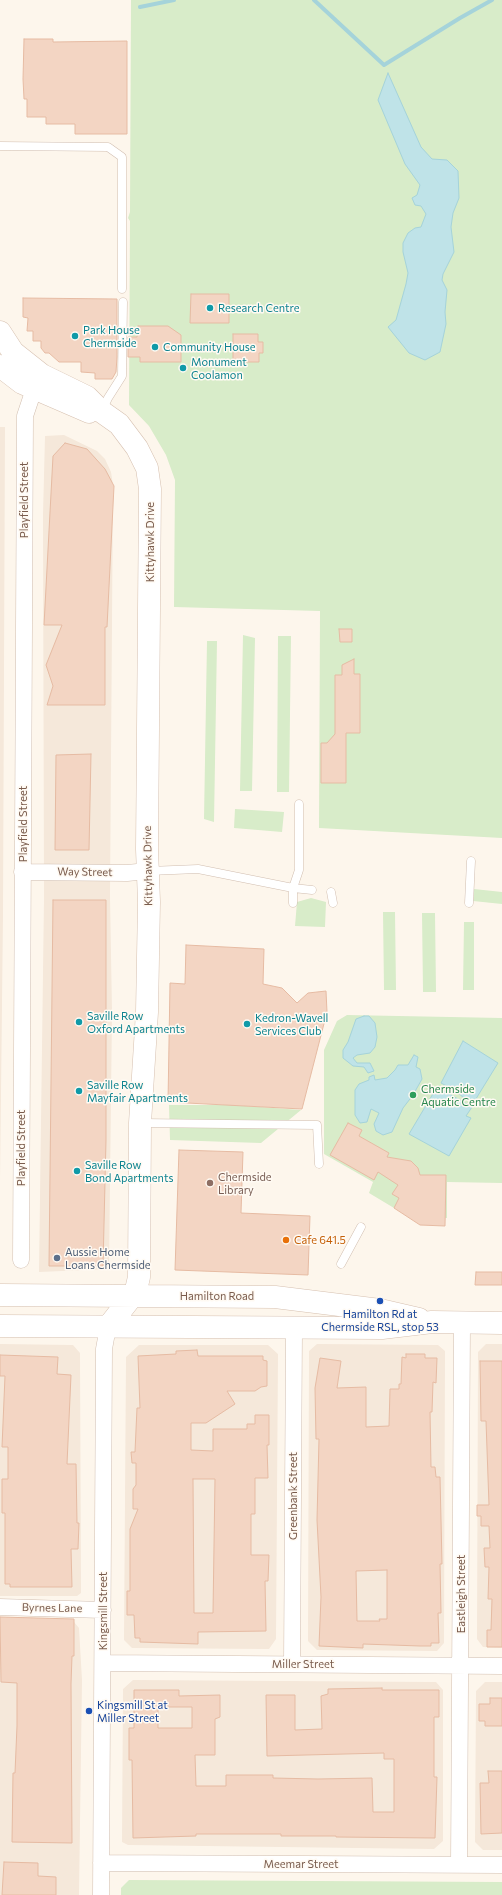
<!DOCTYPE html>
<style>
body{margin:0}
canvas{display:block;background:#fdf6ec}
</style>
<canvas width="502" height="1895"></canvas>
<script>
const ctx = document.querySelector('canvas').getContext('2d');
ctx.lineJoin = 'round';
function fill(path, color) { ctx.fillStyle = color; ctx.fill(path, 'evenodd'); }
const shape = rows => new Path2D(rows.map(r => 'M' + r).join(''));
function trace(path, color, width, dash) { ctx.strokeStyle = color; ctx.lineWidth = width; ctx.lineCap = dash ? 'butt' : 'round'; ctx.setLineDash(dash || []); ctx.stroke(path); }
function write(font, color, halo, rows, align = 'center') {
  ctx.font = font + ' Commissioner,sans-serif'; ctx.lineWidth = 3; ctx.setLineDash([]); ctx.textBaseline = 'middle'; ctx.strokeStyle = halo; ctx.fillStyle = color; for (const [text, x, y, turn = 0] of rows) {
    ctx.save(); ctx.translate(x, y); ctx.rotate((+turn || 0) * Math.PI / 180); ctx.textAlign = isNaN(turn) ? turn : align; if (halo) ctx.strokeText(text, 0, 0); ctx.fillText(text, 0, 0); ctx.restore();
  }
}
const residential = shape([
 [0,427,5,427,3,914,0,1183],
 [64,435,97,451,105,459,111,472,113,485,110,896,112,1012,109,1269,39,1272,44,898,43,515,45,436],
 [0,1344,73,1345,80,1353,81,1593,77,1596,0,1596],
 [317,1344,438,1345,445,1351,444,1643,437,1651,317,1650,308,1641,309,1351],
 [486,1344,502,1344,502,1648,483,1647,477,1639,478,1352],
 [139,1345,268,1345,278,1354,276,1639,269,1649,132,1648,124,1640,126,1357],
 [0,1622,74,1622,79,1628,82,1680,79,1895,0,1895],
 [133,1680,436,1682,443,1690,443,1841,434,1849,128,1845,122,1842,123,1689],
 [485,1682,502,1682,502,1850,483,1850,475,1842,476,1691]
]);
const green = shape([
 [131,0,502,0,502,838,319,828,320,611,174,607,175,480,166,455,149,426,129,405,130,221,128,218,130,212],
 [243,635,255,638,252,791,240,791],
 [278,636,291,636,289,792,277,792],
 [207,641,217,641,214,822,204,819],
 [235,809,284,812,282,832,234,828],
 [474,889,502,892,502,904,473,901],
 [311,898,326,902,325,927,295,926,297,902],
 [383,912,395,912,396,990,384,990],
 [422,913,435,913,436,992,423,992],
 [464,922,474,922,474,990,463,990],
 [347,1015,502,1018,502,1183,447,1182,447,1218,409,1217,369,1193,373,1182,324,1154,324,1050,337,1021],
 [169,1105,233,1105,301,1110,261,1143,170,1140],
 [129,1880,502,1882,502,1895,121,1895,121,1888]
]);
const water = shape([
 [388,73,421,147,432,159,447,160,458,171,459,198,453,213,451,227,454,252,443,274,442,280,447,290,445,312,446,324,440,352,425,360,409,353,388,327,396,320,406,284,408,273,403,252,403,243,408,233,415,228,421,227,426,214,421,206,415,205,412,198,417,195,420,185,405,164,378,100,388,73],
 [364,1016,369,1016,375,1023,377,1037,375,1047,370,1053,357,1055,353,1058,357,1063,370,1063,374,1071,368,1073,364,1067,353,1066,343,1058,343,1050,348,1042,356,1019,364,1016],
 [463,1041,498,1063,474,1102,465,1099,456,1091,441,1083,463,1041],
 [414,1055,418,1057,416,1067,420,1069,422,1079,413,1095,403,1108,392,1132,383,1135,376,1131,374,1124,379,1113,371,1109,367,1122,360,1123,355,1115,355,1090,359,1084,369,1080,369,1077,374,1075,375,1080,387,1078,395,1070,398,1065,408,1065,414,1055],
 [437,1087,472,1107,466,1116,471,1118,449,1156,409,1134,437,1087]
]);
const stream = shape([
 [314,0,384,65,460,18,492,0],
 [140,7,174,0]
]);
const building = shape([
 [24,39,53,39,53,42,127,41,127,134,75,134,75,124,46,124,46,117,27,117,27,99,24,99,23,79,24,39],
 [191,294,229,294,229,323,190,323,191,294],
 [23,298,117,299,117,357,116,372,112,379,95,379,95,373,81,372,81,362,59,362,49,353,45,353,41,348,41,341,33,341,33,331,27,331,28,318,23,317,23,298],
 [138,326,168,326,181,335,181,362,140,362,140,357,128,357,128,337,137,337,138,326],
 [233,334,258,334,258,342,263,342,263,353,259,353,259,362,233,362,233,334],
 [65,443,87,449,105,469,114,486,107,627,105,627,105,705,47,705,53,686,46,665,62,625,44,625,53,456,65,443],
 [339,629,352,629,352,642,340,642,339,629],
 [354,659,354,674,360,674,360,733,346,733,346,783,321,783,321,743,327,743,335,734,335,675,342,675,342,665,354,659],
 [91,754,89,850,55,850,56,755,91,754],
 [53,900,106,900,106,1140,103,1266,49,1266,53,900],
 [186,945,264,949,263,984,282,988,297,1003,308,993,326,991,327,1012,302,1109,168,1102,170,983,185,984,186,945],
 [348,1123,362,1130,359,1136,389,1153,387,1157,411,1161,418,1168,420,1175,446,1175,445,1226,420,1225,394,1208,399,1198,392,1194,398,1185,378,1172,374,1180,330,1155,348,1123],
 [179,1150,243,1152,241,1213,310,1216,308,1275,175,1270,179,1150],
 [476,1272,502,1272,502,1285,475,1285,476,1272],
 [197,1350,198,1356,263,1356,263,1360,267,1361,267,1386,261,1387,255,1391,227,1391,235,1404,206,1423,191,1423,191,1450,213,1451,213,1429,247,1429,247,1424,255,1424,255,1415,269,1415,269,1445,267,1445,268,1478,255,1478,255,1514,251,1514,251,1555,269,1555,268,1581,265,1581,266,1631,198,1632,198,1644,140,1642,140,1638,135,1638,134,1615,127,1615,127,1591,130,1591,130,1529,138,1509,133,1509,133,1489,136,1485,136,1463,132,1463,131,1452,135,1452,137,1408,140,1408,138,1356,176,1354,176,1351,197,1350],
 [193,1479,215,1479,213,1613,194,1613,193,1479],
 [406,1354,425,1354,425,1358,437,1358,436,1383,433,1382,432,1412,430,1412,431,1467,435,1467,436,1477,440,1477,442,1564,440,1564,441,1613,438,1613,439,1643,431,1643,431,1646,420,1646,363,1644,363,1648,319,1646,321,1597,317,1520,319,1439,316,1439,315,1388,320,1358,341,1361,337,1388,366,1387,366,1427,389,1426,390,1389,399,1389,399,1384,401,1384,402,1357,406,1358,406,1354],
 [387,1570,387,1619,379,1619,380,1621,357,1621,356,1571,387,1570],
 [0,1355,58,1357,57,1374,71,1375,67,1464,76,1464,77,1523,79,1523,78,1549,71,1549,72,1587,10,1587,10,1584,5,1584,5,1513,2,1513,2,1479,8,1479,8,1447,2,1447,5,1376,0,1376,0,1355],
 [480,1361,502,1361,502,1647,487,1647,487,1630,491,1630,492,1599,488,1599,489,1567,485,1567,484,1548,490,1548,489,1526,481,1526,481,1516,477,1516,477,1505,489,1505,486,1421,481,1421,480,1361],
 [0,1617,74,1619,74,1656,72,1656,71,1684,72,1843,12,1842,13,1773,15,1773,17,1726,17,1683,1,1682,0,1617],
 [382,1688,382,1690,439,1690,439,1717,434,1717,434,1777,437,1777,435,1838,336,1837,336,1836,281,1836,281,1834,196,1834,196,1836,133,1838,132,1760,129,1760,129,1728,134,1728,134,1690,179,1690,179,1696,220,1695,220,1717,215,1719,215,1755,195,1755,196,1786,226,1786,226,1775,273,1775,273,1778,318,1779,372,1778,373,1812,394,1812,394,1759,384,1759,384,1753,267,1756,266,1695,295,1695,295,1730,322,1729,321,1696,328,1694,328,1689,382,1688],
 [158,1707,192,1707,192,1728,158,1728,158,1707],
 [490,1698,502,1698,502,1726,485,1726,485,1721,479,1721,479,1704,490,1704,490,1698],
 [488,1771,502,1771,502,1833,481,1834,480,1783,489,1783,488,1771],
 [4,1862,38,1863,38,1876,56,1877,56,1895,2,1895,4,1862]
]);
const lane = shape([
 [0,146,108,147,122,157,122,289],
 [102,411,108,398,122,376,123,302],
 [149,871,198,869,293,888,312,890],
 [331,892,333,903],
 [293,903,293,888,299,870,299,804],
 [469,903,471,861],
 [141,1123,317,1125,319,1164],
 [341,1264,361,1227]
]);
const street = shape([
 [22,872,127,873,148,871],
 [21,1260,25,416,34,389],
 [0,1607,103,1610],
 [103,1663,502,1666],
 [292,1664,294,1329],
 [101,1863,502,1865],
 [459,1865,462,1323],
 [101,1895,104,1349,108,1327]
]);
const secondary = shape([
 [0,332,13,352,42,375,87,397,102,412,119,424,137,448,147,468,150,489,147,849,149,902,147,1012,140,1123,139,1277,136,1290,133,1295,108,1327],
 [0,366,22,383,89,412],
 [0,1295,275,1297,380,1310,419,1319],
 [0,1326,382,1328,432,1322,502,1323]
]);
const markers = [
 [210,308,4,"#0f9aa8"],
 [75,336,4,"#0f9aa8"],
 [155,347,4,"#0f9aa8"],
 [183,368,4,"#0f9aa8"],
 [79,1022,4,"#0f9aa8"],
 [247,1024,4,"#0f9aa8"],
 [79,1091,4,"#0f9aa8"],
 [413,1095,4,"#2e9e5b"],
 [77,1171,4,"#0f9aa8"],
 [210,1183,4,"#8d6e63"],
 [286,1240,4,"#e8710a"],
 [57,1258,4,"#5c6f8a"],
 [380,1301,4,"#1a4fb4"],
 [89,1711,4,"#1a4fb4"]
];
const cultureNames = [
 ["Research Centre",218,308],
 ["Park House",83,330],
 ["Chermside",83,343],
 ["Community House",163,347],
 ["Monument",191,362],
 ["Coolamon",191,375],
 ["Saville Row",87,1016],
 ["Oxford Apartments",87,1029],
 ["Kedron-Wavell",255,1018],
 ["Services Club",255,1031],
 ["Saville Row",87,1085],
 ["Mayfair Apartments",87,1098],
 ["Saville Row",85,1165],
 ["Bond Apartments",85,1178]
];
const streetNames = [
 ["Playfield Street",24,500,-90],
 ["Kittyhawk Drive",150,542,-90],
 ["Playfield Street",23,824,-90],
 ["Kittyhawk Drive",148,866,-91],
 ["Way Street",85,872,1],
 ["Playfield Street",21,1148,-90],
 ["Hamilton Road",217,1296],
 ["Greenbank Street",293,1496,-90],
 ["Eastleigh Street",461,1594,-90],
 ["Byrnes Lane",52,1608,1],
 ["Kingsmill Street",103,1611,-90],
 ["Miller Street",303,1664],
 ["Meemar Street",301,1864]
];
const leisureNames = [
 ["Chermside",421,1089],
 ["Aquatic Centre",421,1102]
];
const educationNames = [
 ["Chermside",218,1177],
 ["Library",218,1190]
];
const foodNames = [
 ["Cafe 641.5",294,1240]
];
const serviceNames = [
 ["Aussie Home",65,1252],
 ["Loans Chermside",65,1265]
];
const transitNames = [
 ["Hamilton Rd at",380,1314],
 ["Chermside RSL, stop 53",380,1327],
 ["Kingsmill St at",97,1705,"left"],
 ["Miller Street",97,1718,"left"]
];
fill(residential, '#f5e8da');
fill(green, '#d8ecc9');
fill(water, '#bfe3e8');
trace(water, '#a5d3da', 1);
trace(stream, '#a5d3da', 4);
fill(building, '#f3d5c3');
trace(building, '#e6bba3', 1);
trace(lane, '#d1beb0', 9);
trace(street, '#d1beb0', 17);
trace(secondary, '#d6c0b0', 23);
trace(lane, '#fff', 8);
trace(street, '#fff', 16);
trace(secondary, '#fff', 22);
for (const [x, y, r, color] of markers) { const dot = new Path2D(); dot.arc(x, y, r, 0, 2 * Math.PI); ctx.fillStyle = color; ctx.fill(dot); trace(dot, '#fffaf3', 1.5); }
write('11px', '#0d838f', '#fffaf3', cultureNames, 'left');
write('11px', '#7a5c4d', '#fffaf3', streetNames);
write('11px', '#27864d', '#fffaf3', leisureNames, 'left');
write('11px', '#785e54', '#fffaf3', educationNames, 'left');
write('11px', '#c56008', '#fffaf3', foodNames, 'left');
write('11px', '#4e5e75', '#fffaf3', serviceNames, 'left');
write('11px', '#164399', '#fffaf3', transitNames);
</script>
